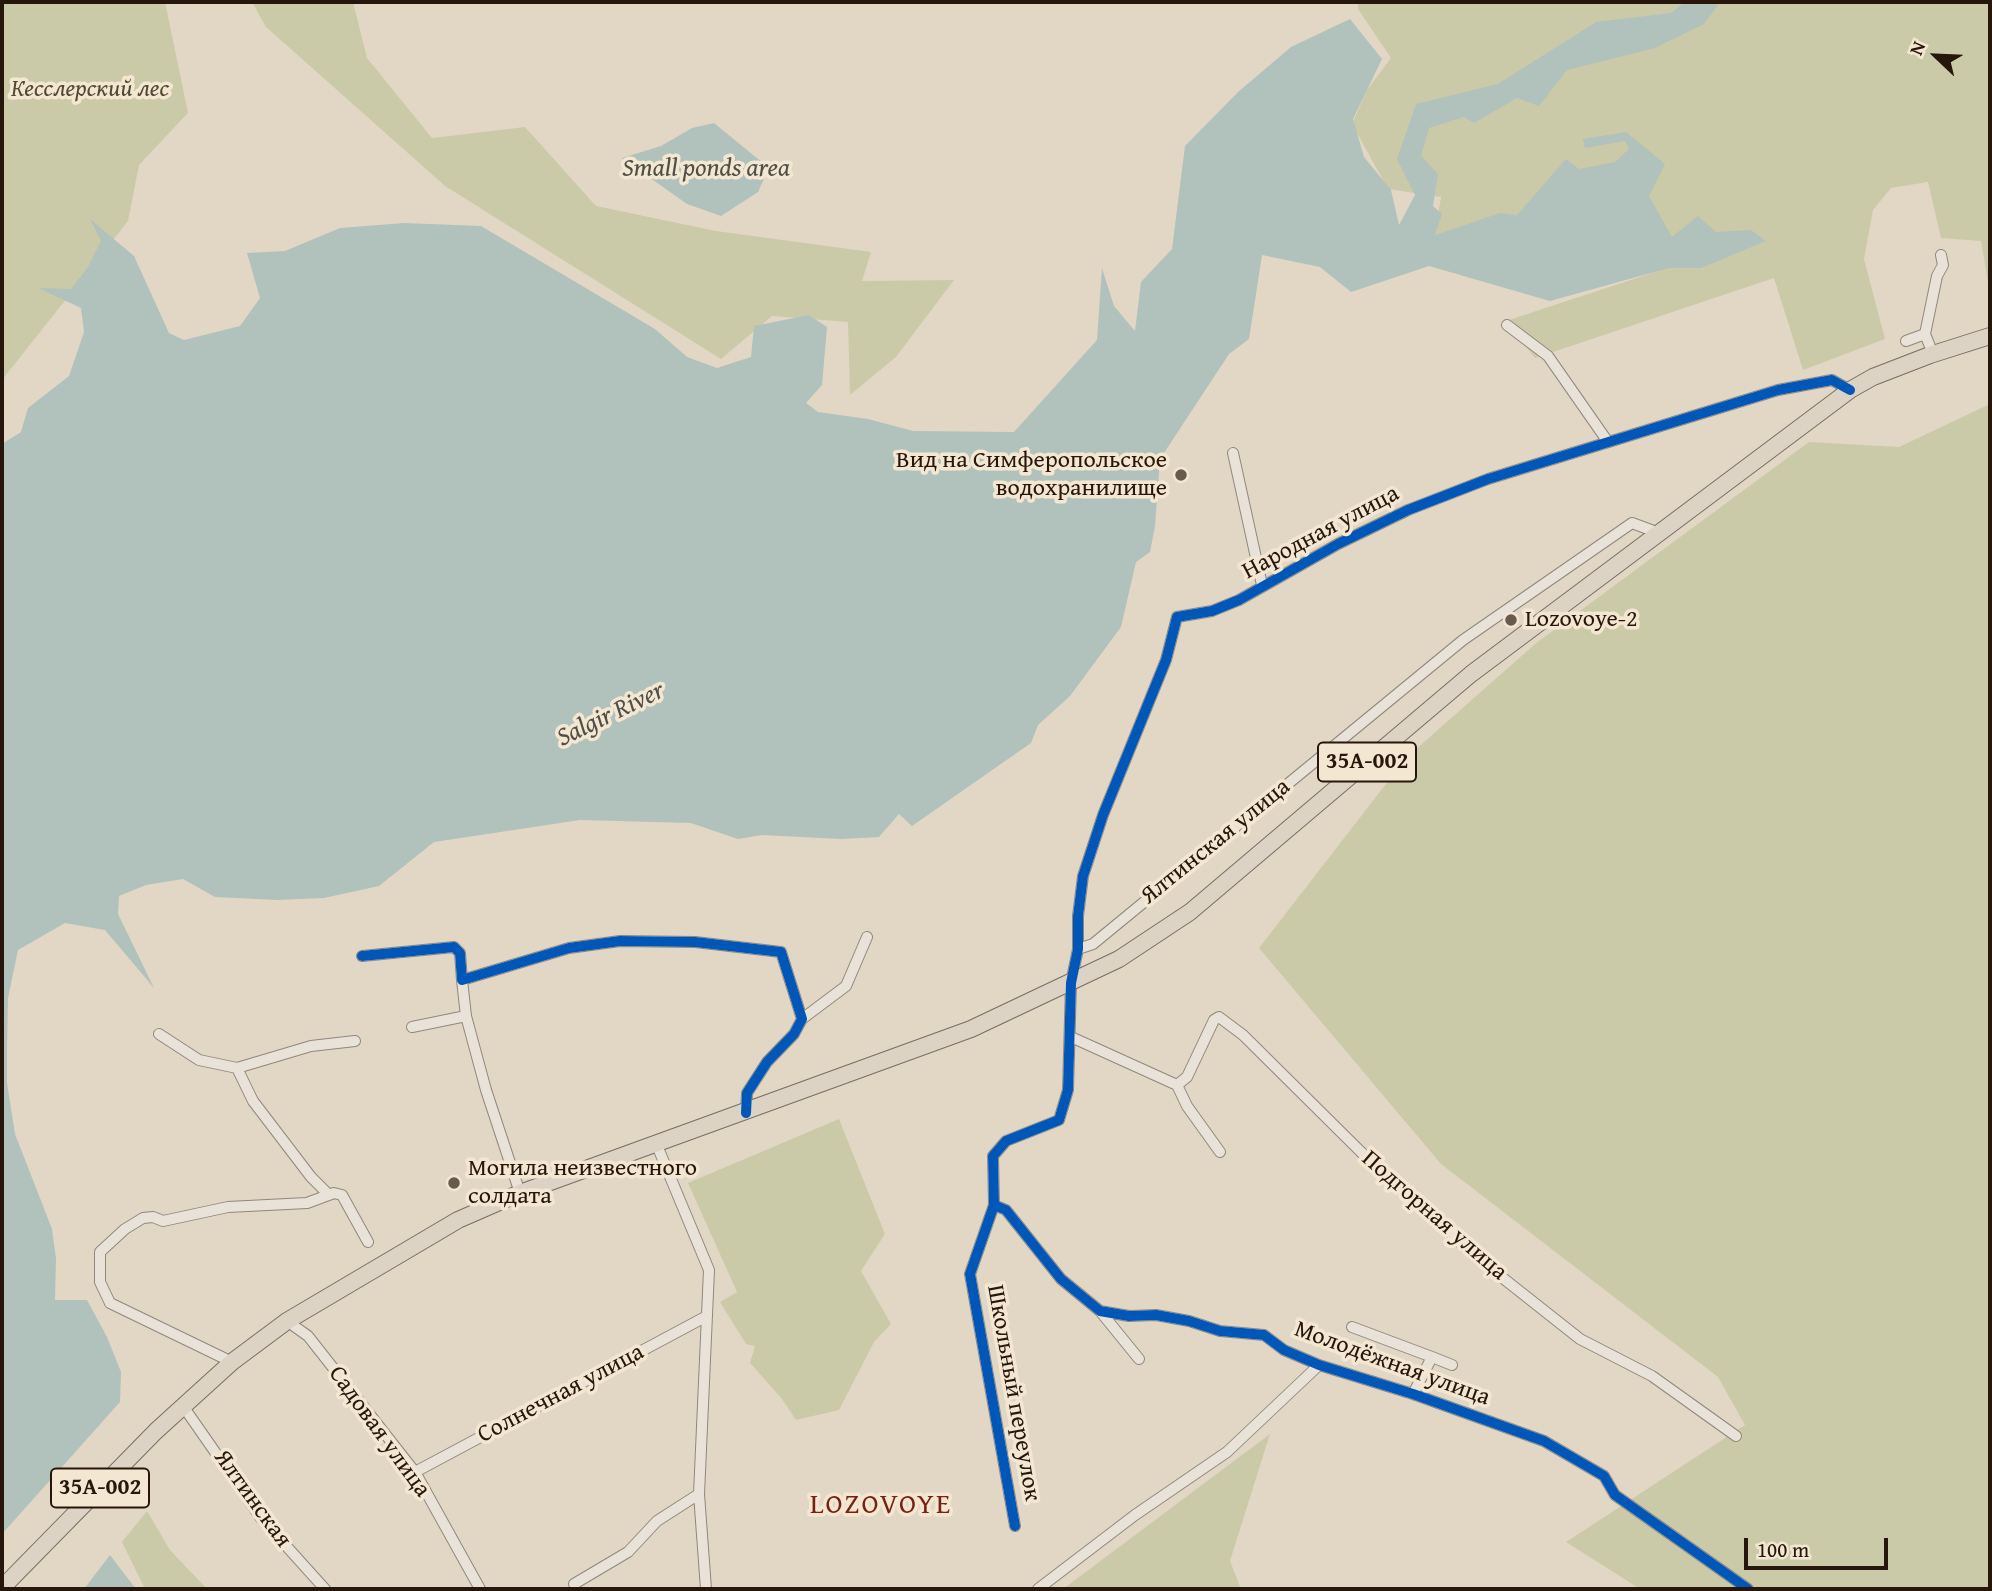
<!DOCTYPE html>
<meta charset="utf-8">
<style>
body{margin:0}
#map{position:relative;width:1992px;height:1591px;overflow:hidden;background:#e2d7c5;font-family:"Gentium Book Plus",serif}
canvas{display:block}
.frame{position:absolute;inset:0;border:4px solid #26160b;pointer-events:none}
.north{position:absolute;left:1901px;top:21px;width:70px;height:70px;-webkit-text-stroke:5px #f4e7d2;paint-order:stroke;rotate:293deg;font-size:19px;font-weight:700;line-height:28px;text-align:center;color:#26160b}
.north::after{content:'';display:block;margin:auto;width:24px;height:32px;background:#26160b;clip-path:polygon(50% 0,100% 100%,50% 72%,0 100%)}
.scale{position:absolute;left:1744px;top:1538px;width:144px;height:32px;box-sizing:border-box;border:4px solid #26160b;border-top:0;padding-left:9px;font-size:21px;line-height:24px;white-space:nowrap;color:#26160b;-webkit-text-stroke:5px #f4e7d2;paint-order:stroke}
</style>
<div id="map">
<canvas width="1992" height="1591"></canvas>
<div class="frame"></div>
<div class="north">N</div>
<div class="scale">100 m</div>
</div>
<script>
const ctx = document.querySelector('canvas').getContext('2d');
ctx.lineJoin = 'round';
function fill(path, color) { ctx.fillStyle = color; ctx.fill(path, 'evenodd'); }
const shape = rows => new Path2D(rows.map(r => 'M' + r).join(''));
function trace(path, color, width, dash) { ctx.strokeStyle = color; ctx.lineWidth = width; ctx.lineCap = dash ? 'butt' : 'round'; ctx.setLineDash(dash || []); ctx.stroke(path); }
function write(font, color, halo, rows, align = 'center') {
  ctx.font = font + ' "Gentium Book Plus",serif'; ctx.lineWidth = 7; ctx.setLineDash([]); ctx.textBaseline = 'middle'; ctx.strokeStyle = halo; ctx.fillStyle = color; for (const [text, x, y, turn = 0] of rows) {
    ctx.save(); ctx.translate(x, y); ctx.rotate((+turn || 0) * Math.PI / 180); ctx.textAlign = isNaN(turn) ? turn : align; if (halo) ctx.strokeText(text, 0, 0); ctx.fillText(text, 0, 0); ctx.restore();
  }
}
const green = shape([
 [2,2,165,2,188,113,139,165,128,221,2,380],
 [252,2,353,2,367,58,432,138,525,127,596,206,716,231,871,252,862,281,954,280,896,357,850,395,848,322,772,316,721,359,445,186,266,27],
 [1358,2,1990,2,1990,294,1981,241,1941,238,1928,182,1891,188,1873,210,1864,259,1885,339,1803,370,1774,278,1535,358,1506,321,1658,271,1629,208,1433,244,1441,197,1388,189,1352,124,1367,90,1391,58,1358,9],
 [1990,404,1990,1589,1640,1589,1566,1542,1745,1425,1718,1377,1441,1164,1259,948,1406,758,1535,644,1809,442,1899,447],
 [839,1119,885,1234,861,1271,891,1324,874,1342,839,1410,796,1420,782,1399,750,1363,755,1346,746,1344,720,1302,737,1292,688,1183],
 [1270,1434,1230,1561,1241,1589,1063,1589],
 [147,1511,170,1550,207,1589,145,1589,122,1542]
]);
const water = shape([
 [1685,2,1720,2,1704,24,1655,48,1567,70,1539,106,1517,98,1474,123,1464,117,1429,128,1421,156,1438,174,1433,206,1442,214,1435,235,1500,213,1517,215,1566,159,1579,169,1615,162,1629,149,1625,141,1585,148,1583,139,1626,132,1665,164,1649,196,1672,237,1698,216,1716,232,1751,230,1766,241,1701,268,1669,268,1550,301,1429,266,1351,292,1320,267,1262,255,1249,339,1229,354,1160,459,1155,526,1150,552,1136,562,1121,627,1070,696,1038,725,1031,743,912,826,899,814,879,837,841,839,762,835,738,839,691,823,580,820,434,842,379,886,324,898,278,900,215,897,183,879,146,885,119,896,118,914,154,988,105,930,65,923,18,950,8,998,7,1047,7,1083,15,1134,52,1229,56,1259,55,1300,87,1300,107,1337,121,1372,120,1402,2,1534,2,444,21,432,28,408,69,376,84,332,81,308,38,288,71,289,88,267,101,241,90,219,134,256,169,333,184,340,240,326,260,298,247,253,285,251,340,228,404,223,481,226,655,329,687,357,717,368,751,357,754,326,809,315,827,327,822,385,806,403,818,412,868,419,913,431,1014,432,1097,340,1102,268,1114,306,1135,331,1141,282,1172,249,1185,146,1238,92,1291,47,1350,19,1382,59,1353,119,1364,157,1391,190,1399,225,1415,195,1397,159,1416,104,1498,84,1596,22,1671,13],
 [714,123,769,168,758,192,721,216,687,204,622,158,661,146,692,128],
 [110,1555,136,1589,84,1589]
]);
const minor = shape([
 [1507,325,1548,356,1608,442],
 [1906,341,1925,334],
 [1933,354,1925,334,1937,276,1943,265,1941,255],
 [1233,453,1262,585],
 [1078,949,1093,944,1463,640,1632,523,1659,533],
 [362,956,454,947,460,953,462,980,569,948,620,941,695,942,781,952,802,1019,794,1034,767,1062,747,1093,746,1113],
 [462,980,466,1016,486,1090,520,1193],
 [802,1019,846,986,867,937],
 [412,1027,466,1016],
 [159,1034,199,1060,237,1068,311,1046,355,1041],
 [1071,1037,1177,1085,1187,1106,1220,1152],
 [237,1068,253,1101,311,1177,329,1195],
 [1177,1085,1187,1077,1214,1020,1219,1017,1243,1035,1361,1152,1475,1256,1580,1339,1652,1376,1736,1436],
 [656,1143,709,1270,699,1494,706,1589],
 [994,1205,1006,1210,1061,1279,1100,1311,1129,1316,1156,1315,1189,1321,1220,1331,1264,1335,1284,1350,1319,1365,1413,1394,1544,1441,1604,1476,1615,1495,1748,1589],
 [1100,1311,1139,1359],
 [287,1321,308,1336,415,1472,480,1589],
 [1352,1327,1432,1357],
 [232,1362,110,1303,100,1282,100,1252,125,1229,143,1218,153,1217,163,1221,228,1207,307,1203,334,1193,342,1195,368,1242],
 [1413,1394,1432,1357,1452,1365],
 [183,1406,261,1518,325,1589],
 [415,1472,707,1316],
 [1015,1526,970,1274,994,1205,993,1156,1006,1141,1059,1120,1068,1090,1071,983,1078,949,1078,916,1083,876,1103,815,1166,660,1177,617,1212,611,1239,600,1338,544,1408,510,1488,479,1778,390,1832,380,1850,390],
 [574,1584,628,1552,657,1521,699,1494],
 [1038,1589,1135,1515,1227,1452,1319,1365]
]);
const primary = shape([
 [2,1588,156,1431,232,1362,287,1321,458,1220,520,1193,971,1029,1119,959,1190,912,1471,674,1850,390,1873,377,1930,355,1990,336]
]);
const cycleway = shape([
 [362,956,454,947,460,953,462,980,569,948,620,941,695,942,781,952,802,1019,794,1034,767,1062,747,1093,746,1113],
 [994,1205,1006,1210,1061,1279,1100,1311,1129,1316,1156,1315,1189,1321,1220,1331,1264,1335,1284,1350,1319,1365,1413,1394,1544,1441,1604,1476,1615,1495,1748,1589],
 [1015,1526,970,1274,994,1205,993,1156,1006,1141,1059,1120,1068,1090,1071,983,1078,949,1078,916,1083,876,1103,815,1166,660,1177,617,1212,611,1239,600,1338,544,1408,510,1488,479,1778,390,1832,380,1850,390]
]);
const markers = [
 [1181,475,7,"#685a4c"],
 [1511,620,7,"#685a4c"],
 [454,1183,7,"#685a4c"]
];
const shields = [
 [1367,762,98],
 [100,1488,98]
];
const shieldNames = [
 ["35А-002",1367,762],
 ["35А-002",100,1488]
];
const parkNames = [
 ["Кесслерский лес",90,90]
];
const poiNames = [
 ["Вид на Симферопольское",1167,461,"right"],
 ["водохранилище",1167,489,"right"],
 ["Lozovoye-2",1525,620],
 ["Могила неизвестного",468,1169],
 ["солдата",468,1197]
];
const streetNames = [
 ["Народная улица",1321,533,-28],
 ["Ялтинская улица",1216,842,-39],
 ["Подгорная улица",1434,1216,41],
 ["Молодёжная улица",1392,1364,20],
 ["Школьный переулок",1013,1393,80],
 ["Солнечная улица",561,1394,-28],
 ["Садовая улица",379,1432,54],
 ["Ялтинская",252,1499,54]
];
const waterNames = [
 ["Small ponds area",706,169],
 ["Salgir River",611,715,-26]
];
const quarterNames = [
 ["LOZOVOYE",881,1506]
];
fill(green, '#cbcaa8');
fill(water, '#b1c1bc');
trace(minor, '#90887c', 12);
trace(primary, '#766e64', 18);
trace(minor, '#e8e2d9', 10);
trace(primary, '#dcd3c4', 16);
trace(cycleway, '#0057b8', 10);
for (const [x, y, r, color] of markers) { const dot = new Path2D(); dot.arc(x, y, r, 0, 2 * Math.PI); ctx.fillStyle = color; ctx.fill(dot); trace(dot, '#f4e7d2', 2.5); }
for (const [x, y, w] of shields) { const box = new Path2D(); box.roundRect(x - w / 2, y - 19.5, w, 39, 5); ctx.fillStyle = '#f4e7d2'; ctx.fill(box); trace(box, '#26160b', 2); }
write('bold 23px', '#26160b', null, shieldNames);
write('italic 24px', '#524933', '#f4e7d2', parkNames);
write('24px', '#26160b', '#f4e7d2', poiNames, 'left');
write('24px', '#26160b', '#f4e7d2', streetNames);
write('italic 26px', '#4f4f48', '#f4e7d2', waterNames);
ctx.letterSpacing = '2px';
write('28px', '#7a1f14', '#f4e7d2', quarterNames);
ctx.letterSpacing = '0px';
</script>
